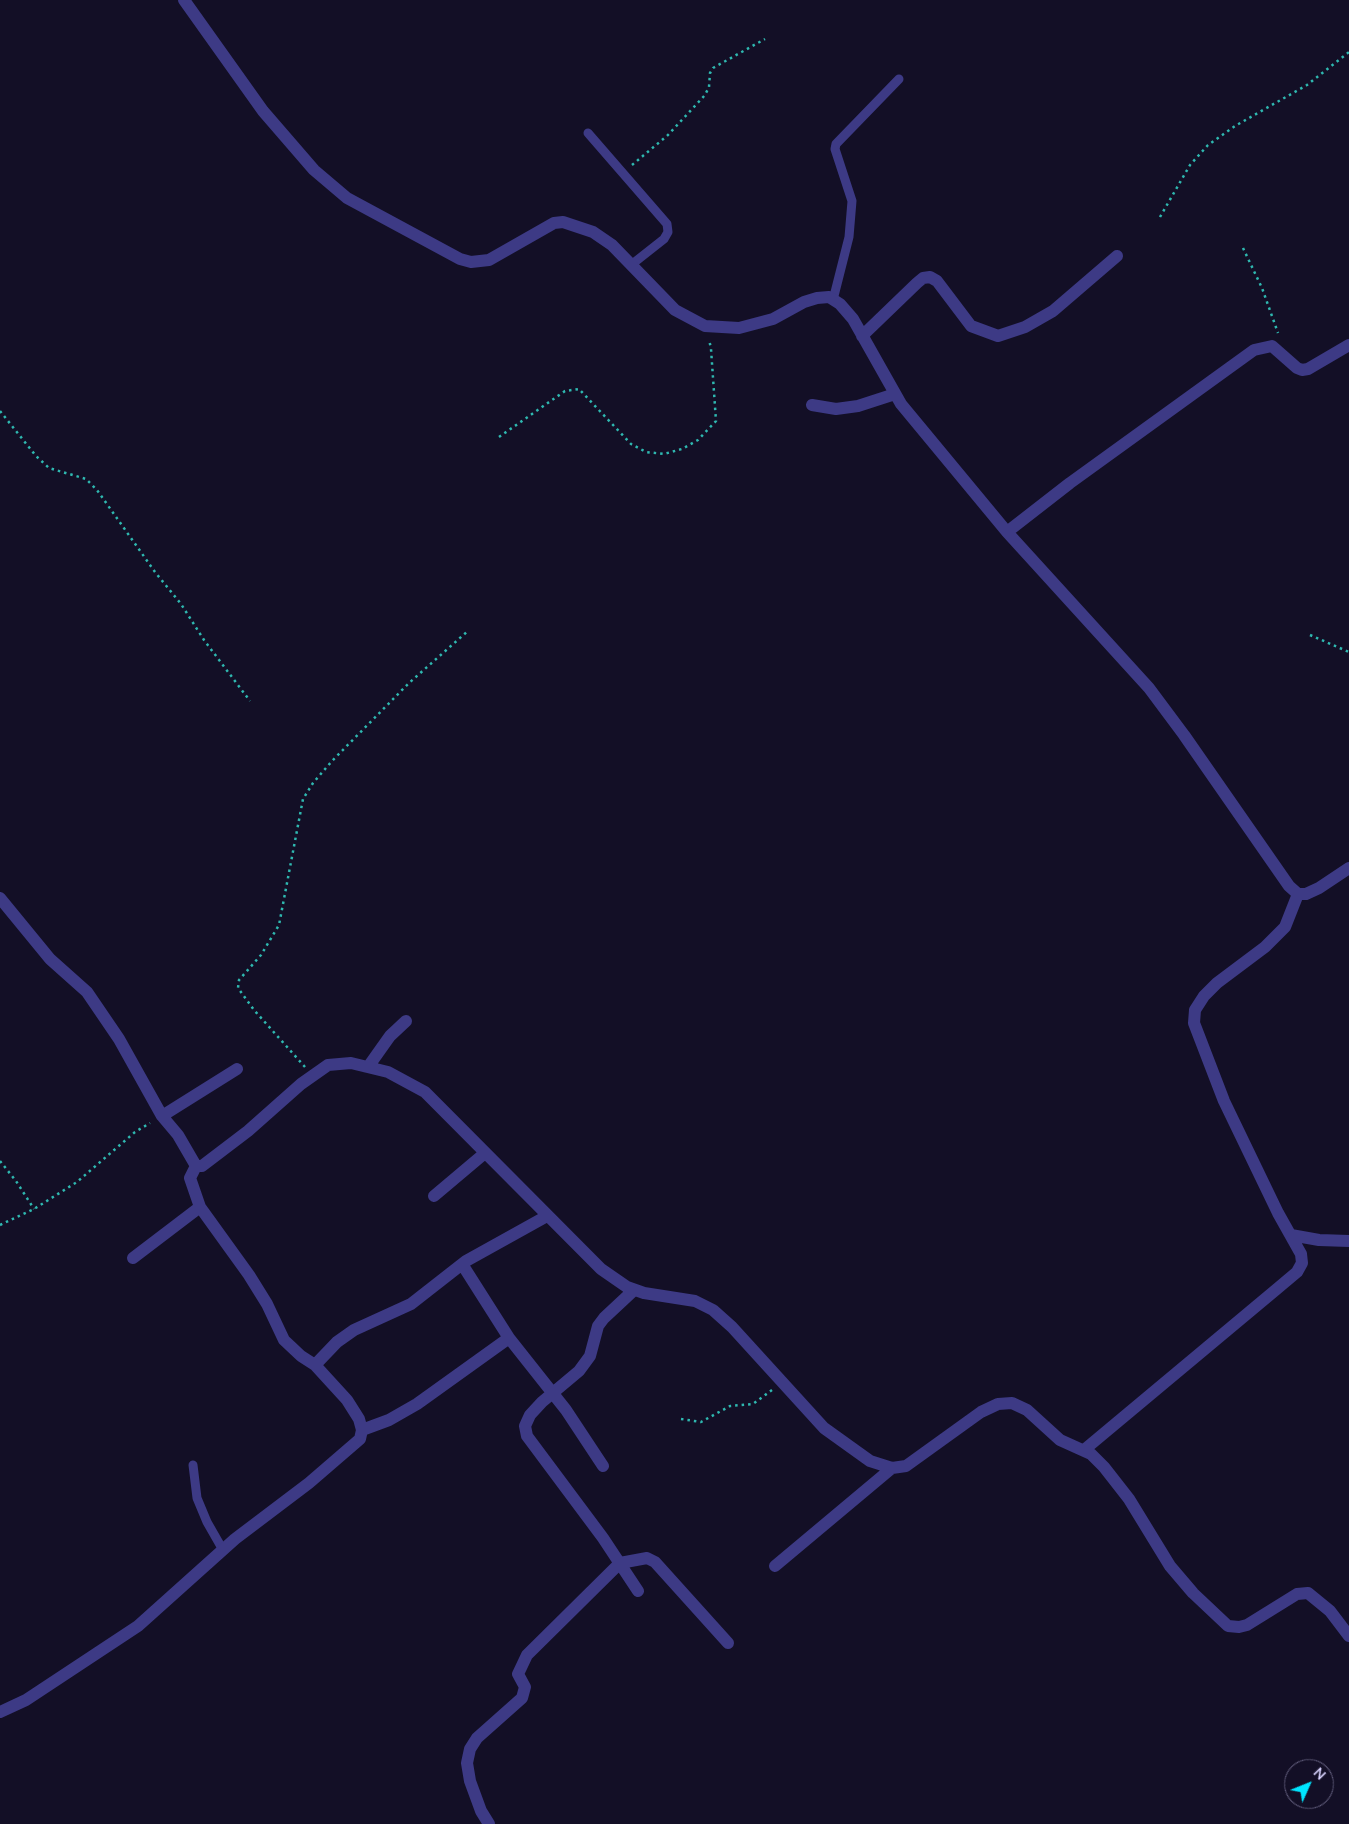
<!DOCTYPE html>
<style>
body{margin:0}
#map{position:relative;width:1349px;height:1824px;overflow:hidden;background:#130f26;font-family:"Nunito Sans",sans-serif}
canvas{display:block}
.north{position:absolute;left:1284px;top:1759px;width:50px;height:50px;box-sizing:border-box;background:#130f26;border:1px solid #625e7d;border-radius:50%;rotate:46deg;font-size:14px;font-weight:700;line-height:20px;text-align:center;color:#d9d4ff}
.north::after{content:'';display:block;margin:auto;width:18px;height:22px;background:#00e5ff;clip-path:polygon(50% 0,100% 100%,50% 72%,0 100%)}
</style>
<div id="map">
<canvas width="1349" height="1824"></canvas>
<div class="north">N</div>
</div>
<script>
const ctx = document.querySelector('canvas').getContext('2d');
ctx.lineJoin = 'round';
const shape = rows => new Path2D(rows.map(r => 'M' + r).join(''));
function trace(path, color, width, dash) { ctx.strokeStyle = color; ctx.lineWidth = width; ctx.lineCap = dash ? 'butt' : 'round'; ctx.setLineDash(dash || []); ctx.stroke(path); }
const path = shape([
 [632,165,668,135,705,95,709,87,710,73,713,68,765,39],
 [1160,217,1190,165,1208,145,1235,126,1307,85,1349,52],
 [1243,248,1262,288,1278,333],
 [0,411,36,456,49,468,86,479,97,490,155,572,181,604,204,640,250,701],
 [499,437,565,391,579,389,631,444,646,452,664,454,682,449,698,440,716,421,711,349,709,339],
 [1310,635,1349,652],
 [305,1067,254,1010,238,988,239,980,261,955,279,925,303,799,313,783,332,761,409,683,469,630],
 [0,1161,16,1181,34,1209],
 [0,1225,34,1209,77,1182,135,1132,150,1123],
 [681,1419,701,1422,730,1406,753,1404,772,1390]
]);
const service = shape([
 [588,133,667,224,668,232,664,239,631,265],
 [833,300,849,237,852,201,835,149,836,144,899,79],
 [193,1465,197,1498,207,1522,223,1550]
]);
const minor = shape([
 [184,0,263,111,314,170,347,198,460,259,471,262,489,260,554,223,563,222,593,232,612,245,675,310,705,326,739,328,773,319,804,302,817,298,829,297,840,304,853,319,901,404,1007,532,1149,688,1184,735,1289,886,1298,894,1306,894,1319,888,1349,868],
 [862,336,917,283,923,278,930,277,937,281,971,326,998,336,1025,327,1053,311,1117,256],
 [812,405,836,409,858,406,895,394],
 [1007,532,1070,483,1254,350,1272,346,1297,368,1302,370,1308,369,1349,345],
 [0,898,50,959,87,992,119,1039,162,1116,178,1135,196,1166,202,1166,248,1131,301,1084,328,1065,351,1063,388,1072,425,1092,601,1269,627,1287,644,1293,695,1301,713,1310,732,1327,824,1428,870,1461,892,1468,906,1466,981,1412,998,1404,1012,1403,1027,1410,1060,1440,1091,1454,1104,1467,1129,1499,1170,1566,1193,1593,1228,1626,1239,1627,1247,1625,1297,1594,1308,1593,1330,1611,1349,1636],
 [368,1067,390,1036,406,1021],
 [162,1116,237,1069],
 [434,1196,485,1153],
 [1291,1235,1319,1240,1349,1241],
 [133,1258,200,1207],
 [462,1264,509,1338,566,1410,603,1466],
 [634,1290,604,1318,598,1326,590,1356,579,1371,542,1402,530,1415,525,1426,527,1436,603,1538,638,1591],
 [315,1365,337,1342,354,1330,411,1304,466,1261,547,1216],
 [362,1430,389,1420,417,1404,509,1338],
 [1084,1450,1278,1288,1297,1272,1302,1263,1301,1254,1278,1213,1224,1101,1194,1023,1195,1010,1204,996,1217,983,1265,947,1285,927,1298,894],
 [775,1566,892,1468],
 [0,1712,26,1700,138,1626,235,1539,309,1483,360,1439,362,1430,359,1419,347,1400,315,1365,301,1356,284,1340,267,1304,249,1275,200,1207,190,1178,196,1166],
 [489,1824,481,1811,470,1781,467,1763,470,1749,477,1738,522,1698,525,1687,518,1674,527,1655,620,1563,647,1558,655,1562,728,1643]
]);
trace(path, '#2fb8b0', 2.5, [2.5, 4]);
trace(service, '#3d3a85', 9);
trace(minor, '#3d3a85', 12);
</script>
